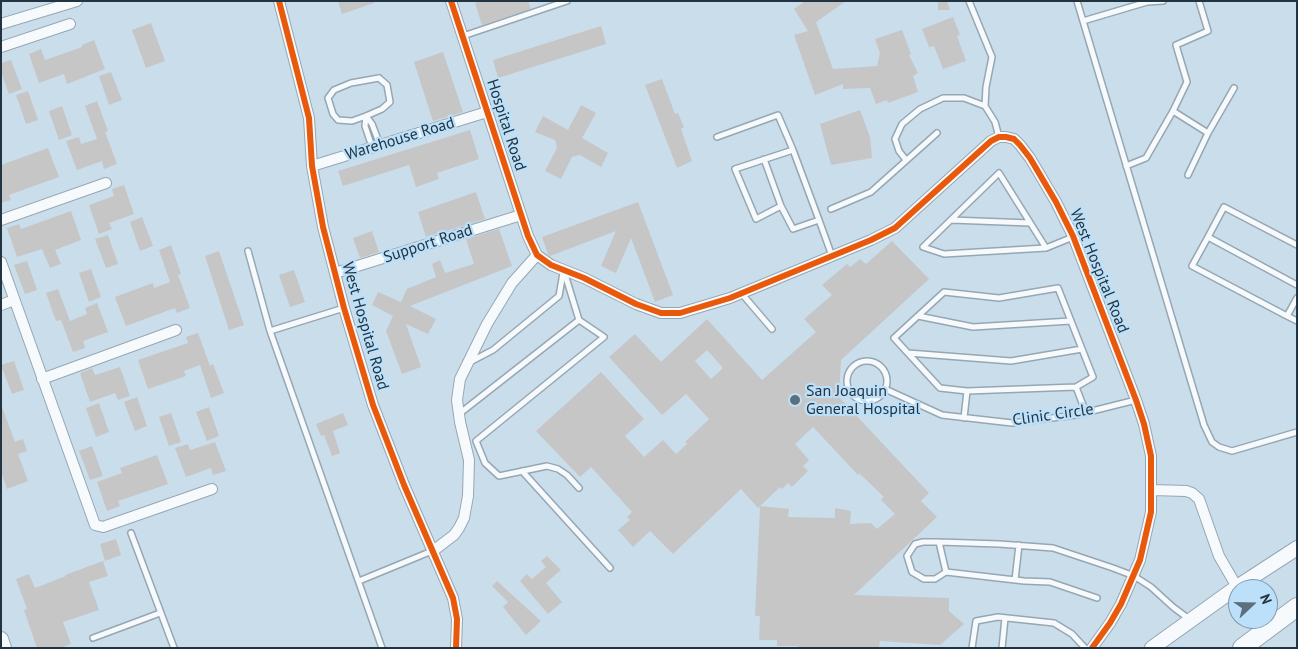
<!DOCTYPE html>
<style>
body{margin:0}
#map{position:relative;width:1298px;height:649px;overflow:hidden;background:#caddeb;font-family:"PT Sans",sans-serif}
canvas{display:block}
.frame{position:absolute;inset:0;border:2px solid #223441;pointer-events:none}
.north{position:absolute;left:1228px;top:579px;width:50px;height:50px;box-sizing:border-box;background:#bce0f9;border:1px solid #7e9baf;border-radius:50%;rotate:69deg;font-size:14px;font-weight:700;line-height:20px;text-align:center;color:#223441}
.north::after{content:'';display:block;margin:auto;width:18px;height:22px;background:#5d6f7c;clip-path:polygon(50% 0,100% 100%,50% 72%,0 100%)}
</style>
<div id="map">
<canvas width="1298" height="649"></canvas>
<div class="frame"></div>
<div class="north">N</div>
</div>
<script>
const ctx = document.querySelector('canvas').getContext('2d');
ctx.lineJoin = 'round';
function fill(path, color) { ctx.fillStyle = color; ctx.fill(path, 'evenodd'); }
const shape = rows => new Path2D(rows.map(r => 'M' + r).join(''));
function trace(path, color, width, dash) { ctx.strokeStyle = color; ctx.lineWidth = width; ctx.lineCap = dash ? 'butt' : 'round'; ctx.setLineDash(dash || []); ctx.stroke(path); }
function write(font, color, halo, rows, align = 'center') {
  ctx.font = font + ' "PT Sans",sans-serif'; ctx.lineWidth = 4.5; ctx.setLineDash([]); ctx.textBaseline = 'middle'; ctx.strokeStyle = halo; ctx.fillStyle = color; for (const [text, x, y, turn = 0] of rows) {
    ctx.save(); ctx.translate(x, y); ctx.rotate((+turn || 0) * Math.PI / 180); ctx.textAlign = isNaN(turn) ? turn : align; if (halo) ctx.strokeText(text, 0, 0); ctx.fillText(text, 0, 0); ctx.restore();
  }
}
const building = shape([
 [338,1,374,1,374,3,342,14],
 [482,1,528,1,531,9,482,25,475,3],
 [805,1,846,1,816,22,833,69,877,66,880,53,875,39,902,30,911,54,909,55,918,73,913,76,918,92,888,103,887,100,876,104,870,88,843,89,843,84,815,95,794,35,808,31,794,9],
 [938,1,947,1,950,10,938,10],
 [953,17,960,35,957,36,966,61,943,69,934,46,929,47,922,29],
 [151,23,165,61,146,68,132,30],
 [601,26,606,44,498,78,493,60],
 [94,40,105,69,67,84,64,74,39,83,29,54,41,49,45,60,82,47,82,45],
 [443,52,463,112,433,121,414,62],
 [11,60,22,89,9,94,1,72,1,63],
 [111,72,122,100,109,105,99,76],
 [662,79,675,114,678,113,684,127,681,129,692,161,677,168,645,85],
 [28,91,38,120,26,124,16,95],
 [97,101,108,131,105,132,117,164,104,169,102,161,77,170,66,141,79,137,81,144,97,139,85,106],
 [581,105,596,113,582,138,608,153,601,167,580,155,572,157,561,179,545,171,557,148,555,140,535,132,543,116,568,130],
 [62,106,72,135,59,140,49,111],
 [860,110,870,137,872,158,831,165,820,124],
 [470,130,479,159,437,173,439,179,416,187,409,165,343,186,338,171],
 [48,148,59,177,9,195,11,200,1,203,1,165],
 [124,185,134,214,109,223,112,229,99,234,89,205,114,196,112,189],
 [476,192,485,219,426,237,418,212],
 [638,202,673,295,655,302,631,238,616,273,601,266,616,231,550,256,548,254,542,237],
 [71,211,81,240,55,250,61,264,50,268,42,249,17,257,7,228,19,224,21,229],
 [142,217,153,246,140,251,130,222],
 [499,229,512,266,410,306,436,319,428,334,406,324,421,367,402,374,386,331,393,316,372,305,378,292,401,302,407,289,436,277,432,264,440,260,445,273,474,264,466,239],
 [372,231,379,252,360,258,353,238],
 [108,235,118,264,106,268,95,239],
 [892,241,929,279,841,360,839,397,929,493,921,501,937,517,854,595,949,598,949,611,964,624,940,645,880,641,879,648,798,648,798,646,777,646,777,640,759,640,760,616,755,616,760,506,789,509,788,517,835,518,835,508,851,511,850,524,871,523,877,529,895,514,881,500,884,497,859,473,858,475,813,427,795,444,809,460,803,466,808,471,792,487,788,483,782,489,780,487,758,508,741,489,673,554,650,531,633,547,618,530,630,520,627,517,632,512,591,467,580,477,536,431,601,372,644,419,625,436,644,457,663,440,676,454,687,444,685,442,709,419,686,394,662,415,609,357,635,334,661,362,707,319,762,380,816,332,804,319,832,295,822,285,847,264,850,267,860,259,866,264],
 [707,350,723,368,711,379,695,361],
 [171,245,181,274,178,275,190,308,177,313,175,308,126,326,115,297,153,283,154,288,170,282,159,250],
 [219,251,244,325,229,330,205,256],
 [27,261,37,290,25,294,14,265],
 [91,269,101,297,89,302,79,273],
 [294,270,305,302,290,307,279,275],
 [58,289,70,321,87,314,85,308,97,303,108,332,83,341,85,348,73,352,61,320,56,321,46,293],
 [198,333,210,366,213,364,224,393,211,398,200,365,184,371,186,376,148,389,138,360,188,343,186,337],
 [14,361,24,390,12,394,1,365],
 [120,367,130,396,118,400,115,393,90,402,80,373,92,368,95,375],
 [137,397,147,426,135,431,124,402],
 [99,403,109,432,96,437,86,408],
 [2,407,15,442,23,439,27,451,18,454,28,481,7,489,1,471],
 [209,407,219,436,207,441,196,412],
 [171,413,181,442,169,446,159,417],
 [343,413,348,425,333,431,340,453,332,456,324,435,321,436,316,424],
 [215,442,226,471,213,475,211,468,186,477,175,448,188,444,190,450],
 [92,446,103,476,90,480,79,451],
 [157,455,168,484,118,501,120,506,107,511,97,482,122,473,120,468],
 [116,539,121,555,105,561,100,544],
 [547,556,561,570,546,583,562,602,548,614,520,581,527,574,532,579,546,567,541,561],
 [103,561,108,576,89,582,99,610,63,622,71,644,61,648,37,648,24,610,27,609,16,579,29,574,35,588,66,576,65,575],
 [497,581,541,621,526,635,503,607,508,602,492,586]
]);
const lane = shape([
 [969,1,992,57,986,87,985,106],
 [1077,1,1204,425,1212,442,1219,447,1232,451,1297,432],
 [1083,21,1147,2,1163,1],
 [463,36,567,1],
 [379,78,387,85,390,102,382,109,366,116,352,121,338,120,333,114,328,98,334,90,351,83,379,78],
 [1173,111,1208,133,1234,88],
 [366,116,365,126,372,147],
 [366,116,372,124,380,145],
 [717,137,778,115,793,150],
 [764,159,781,206],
 [906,160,899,151,895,139,902,124,920,109,943,98,964,98,985,106,995,122,999,137],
 [1126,166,1146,158,1173,111,1187,82,1176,45,1208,31,1199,1],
 [1188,175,1208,133],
 [831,209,871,192,937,133],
 [819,220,793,229,781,206,756,219,735,169,793,150,819,220,832,256],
 [951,220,1030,223],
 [1208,237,1192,266,1287,316],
 [1297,245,1224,207,1208,237,1297,285],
 [1046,248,944,254,923,247,999,173,1046,248,1073,237],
 [248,251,270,331],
 [742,294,772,329],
 [1297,298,1287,316,1297,321],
 [344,308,270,331,382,648],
 [918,316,973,327,1071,321],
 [908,353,1011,361,1082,349],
 '847 381a20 20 0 1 1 40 0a20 20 0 1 1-40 0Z',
 [470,362,493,350,559,296,563,273],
 [885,389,942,415,1012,423,1076,415,1136,400],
 [967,391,1076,387],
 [459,414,579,320,564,271],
 [964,418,967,391,940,388,894,338,944,292,999,298,1058,288,1093,377,1076,387,1086,413],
 [522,471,610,568],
 [579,488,567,475,558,469,547,466,499,476,485,463,476,441,604,337,579,320],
 [131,533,174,648],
 [939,542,946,572,935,579,924,579,912,572,907,556,915,544,923,542,939,542,999,544,1053,548,1113,568,1134,576,1151,587,1173,607,1189,619],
 [946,572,1024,581,1050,582,1097,598],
 [1015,580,1019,545],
 [359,581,432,551],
 [93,638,160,613],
 [972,648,976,621,998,617,1054,623,1072,634,1085,648],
 [1002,648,1005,618]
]);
const street = shape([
 [279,1,309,118,312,166,323,227,344,308,373,405,404,485,453,598,457,619,456,648],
 [451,1,528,236,537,255,551,265,584,278,636,304,661,313,680,313,730,298,871,240,895,228,991,141,999,137,1006,137,1014,139,1020,145,1030,158,1056,202,1073,236,1136,400,1144,424,1151,456,1151,512,1140,560,1121,604,1110,623,1092,648],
 [1,24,77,1],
 [1,47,70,24],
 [312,166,487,112],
 [1,220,106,183],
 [1,262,95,525,103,527,212,489],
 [335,273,521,215],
 [1,305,14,300],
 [42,379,176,330],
 [1152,490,1186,491,1192,493,1199,499,1219,556,1237,587],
 [433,551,454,535,459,528,464,518,468,496,469,460,460,422,457,400,460,379,487,324,512,283,537,255]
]);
const secondary = shape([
 [1,639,4,648],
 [1152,648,1237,587,1297,548]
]);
const highway = shape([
 [1242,648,1297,607]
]);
const cycleway = shape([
 [279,1,309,118,312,166,323,227,344,308,373,405,404,485,453,598,457,619,456,648],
 [451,1,528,236,537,255,551,265,584,278,636,304,661,313,680,313,730,298,871,240,895,228,991,141,999,137,1006,137,1014,139,1020,145,1030,158,1056,202,1073,236,1136,400,1144,424,1151,456,1151,512,1140,560,1121,604,1110,623,1092,648]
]);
const markers = [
 [795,400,6,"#5d6f7c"]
];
const streetNames = [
 ["Hospital Road",506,125,72],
 ["Warehouse Road",400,139,-17],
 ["Support Road",428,244,-18],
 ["West Hospital Road",1099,271,68],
 ["West Hospital Road",365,326,74],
 ["Clinic Circle",1053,415,-8]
];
const poiNames = [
 ["San Joaquin",806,391],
 ["General Hospital",806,409]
];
fill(building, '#c6c6c7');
trace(lane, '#96a7b2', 8);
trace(street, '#96a7b2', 12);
trace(secondary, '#96a7b2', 16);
trace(highway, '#96a7b2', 20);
trace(lane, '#f7fafc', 5);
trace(street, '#f7fafc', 10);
trace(secondary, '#f7fafc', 14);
trace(highway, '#f7fafc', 18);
trace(cycleway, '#e8590c', 6);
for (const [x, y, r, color] of markers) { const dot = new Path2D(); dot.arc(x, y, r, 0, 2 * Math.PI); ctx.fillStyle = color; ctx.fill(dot); trace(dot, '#bce0f9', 2); }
write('16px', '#223441', '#bce0f9', streetNames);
write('16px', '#223441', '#bce0f9', poiNames, 'left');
</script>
